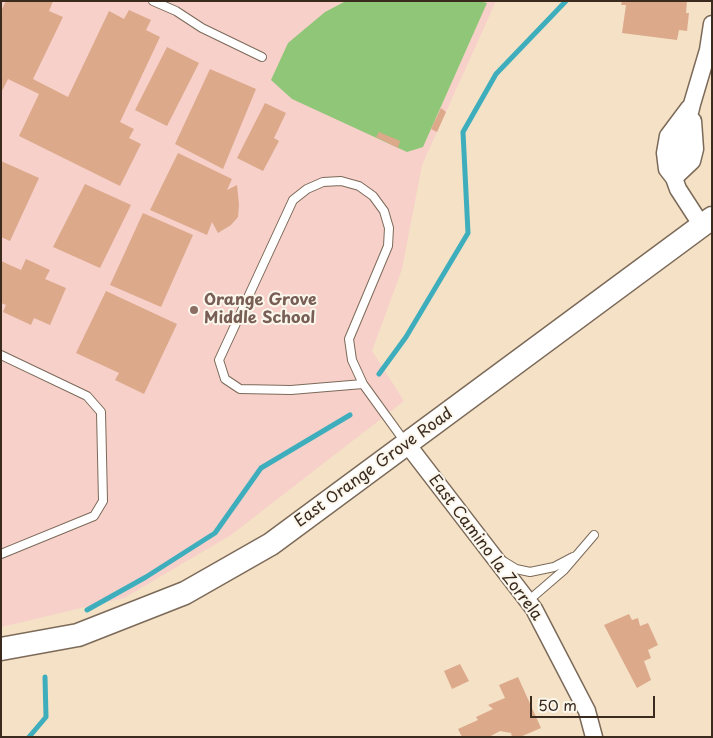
<!DOCTYPE html>
<style>
body{margin:0}
#map{position:relative;width:713px;height:738px;overflow:hidden;background:#f4e1c6;font-family:"Playpen Sans",sans-serif}
canvas{display:block}
.frame{position:absolute;inset:0;border:2px solid #3b2a1e;pointer-events:none}
.scale{position:absolute;left:530px;top:696px;width:125px;height:22px;box-sizing:border-box;border:2px solid #3b2a1e;border-top:0;padding-left:6px;font-size:15px;line-height:18px;white-space:nowrap;color:#3b2a1e;-webkit-text-stroke:4px #fbf7ec;paint-order:stroke}
</style>
<div id="map">
<canvas width="713" height="738"></canvas>
<div class="frame"></div>
<div class="scale">50 m</div>
</div>
<script>
const ctx = document.querySelector('canvas').getContext('2d');
ctx.lineJoin = 'round';
function fill(path, color) { ctx.fillStyle = color; ctx.fill(path, 'evenodd'); }
const shape = rows => new Path2D(rows.map(r => 'M' + r).join(''));
function trace(path, color, width, dash) { ctx.strokeStyle = color; ctx.lineWidth = width; ctx.lineCap = dash ? 'butt' : 'round'; ctx.setLineDash(dash || []); ctx.stroke(path); }
function write(font, color, halo, rows, align = 'center') {
  ctx.font = font + ' "Playpen Sans",sans-serif'; ctx.lineWidth = 4; ctx.setLineDash([]); ctx.textBaseline = 'middle'; ctx.strokeStyle = halo; ctx.fillStyle = color; for (const [text, x, y, turn = 0] of rows) {
    ctx.save(); ctx.translate(x, y); ctx.rotate((+turn || 0) * Math.PI / 180); ctx.textAlign = isNaN(turn) ? turn : align; if (halo) ctx.strokeText(text, 0, 0); ctx.fillText(text, 0, 0); ctx.restore();
  }
}
const built = shape([
 [1,1,496,1,422,165,402,269,372,351,404,401,231,535,124,598,1,627]
]);
const green = shape([
 [346,1,479,1,487,3,423,147,407,152,292,99,271,80,288,43,325,12]
]);
const stream = shape([
 [379,374,406,337,468,233,463,132,496,74,566,1],
 [87,610,146,577,215,533,261,468,350,415],
 [29,737,46,717,45,677]
]);
const building = shape([
 [6,1,53,1,49,11,63,17,33,79,68,97,109,11,124,19,129,10,151,20,146,30,160,37,120,122,134,129,129,138,141,144,120,186,19,136,39,94,8,79,1,93,1,11],
 [622,1,687,1,686,13,689,13,687,31,679,30,677,40,622,33,626,5,621,5],
 [167,47,199,63,167,126,135,110],
 [210,69,256,89,223,169,175,144],
 [265,103,286,113,274,138,279,141,263,171,237,158],
 [441,108,446,112,437,132,431,129],
 [379,132,400,141,398,148,376,137],
 [178,153,232,179,227,190,237,185,239,205,238,217,231,225,218,233,212,222,207,235,150,210],
 [1,161,39,178,10,241,1,237],
 [85,184,131,205,100,268,53,247],
 [143,213,193,235,161,307,110,285],
 [26,259,50,270,45,279,66,288,50,325,34,318,31,325,3,312,6,305,1,303,1,261,21,270],
 [106,291,177,324,144,394,115,380,119,373,76,353],
 [629,614,632,620,638,618,640,626,648,623,658,645,648,650,651,658,644,661,651,680,637,688,604,625],
 [460,664,469,681,452,689,444,671],
 [518,677,541,728,520,737,512,737,511,733,500,731,489,737,462,737,458,729,478,720,476,717,493,709,488,705,505,698,499,685]
]);
const service = shape([
 [153,1,176,11,202,28,262,57],
 [1,355,87,396,101,412,103,501,94,516,1,554],
 [363,384,291,390,240,389,225,379,219,360,293,200,307,189,323,182,341,181,359,186,373,196,384,211,389,228,388,246,349,339,352,360,363,384,405,442],
 [503,561,516,569,530,572,554,567,573,557],
 [528,601,564,570,594,535]
]);
const minor = shape([
 [689,108,668,136,665,153,667,169,674,178,678,189,702,226],
 [674,178,692,104,708,50,712,24],
 [674,178,692,161,695,149,693,121],
 [407,444,534,609,587,711,594,737]
]);
const secondary = shape([
 [1,649,78,635,185,593,271,544,712,218]
]);
const markers = [
 [194,310,5,"#8d6e63"]
];
const educationNames = [
 ["Orange Grove",204,301],
 ["Middle School",204,319]
];
const streetNames = [
 ["East Orange Grove Road",374,468,-36],
 ["East Camino la Zorrela",485,548,53]
];
fill(built, '#f7d0ca');
fill(green, '#90c678');
trace(stream, '#3faebc', 5);
fill(building, '#dca98b');
trace(service, '#7c6a59', 10);
trace(minor, '#7c6a59', 19);
trace(secondary, '#7c6a59', 25);
trace(service, '#fff', 8);
trace(minor, '#fff', 16);
trace(secondary, '#fff', 22);
for (const [x, y, r, color] of markers) { const dot = new Path2D(); dot.arc(x, y, r, 0, 2 * Math.PI); ctx.fillStyle = color; ctx.fill(dot); trace(dot, '#fbf7ec', 2); }
write('bold 16px', '#785e54', '#fbf7ec', educationNames, 'left');
write('16px', '#3b2a1e', '#fbf7ec', streetNames);
</script>
